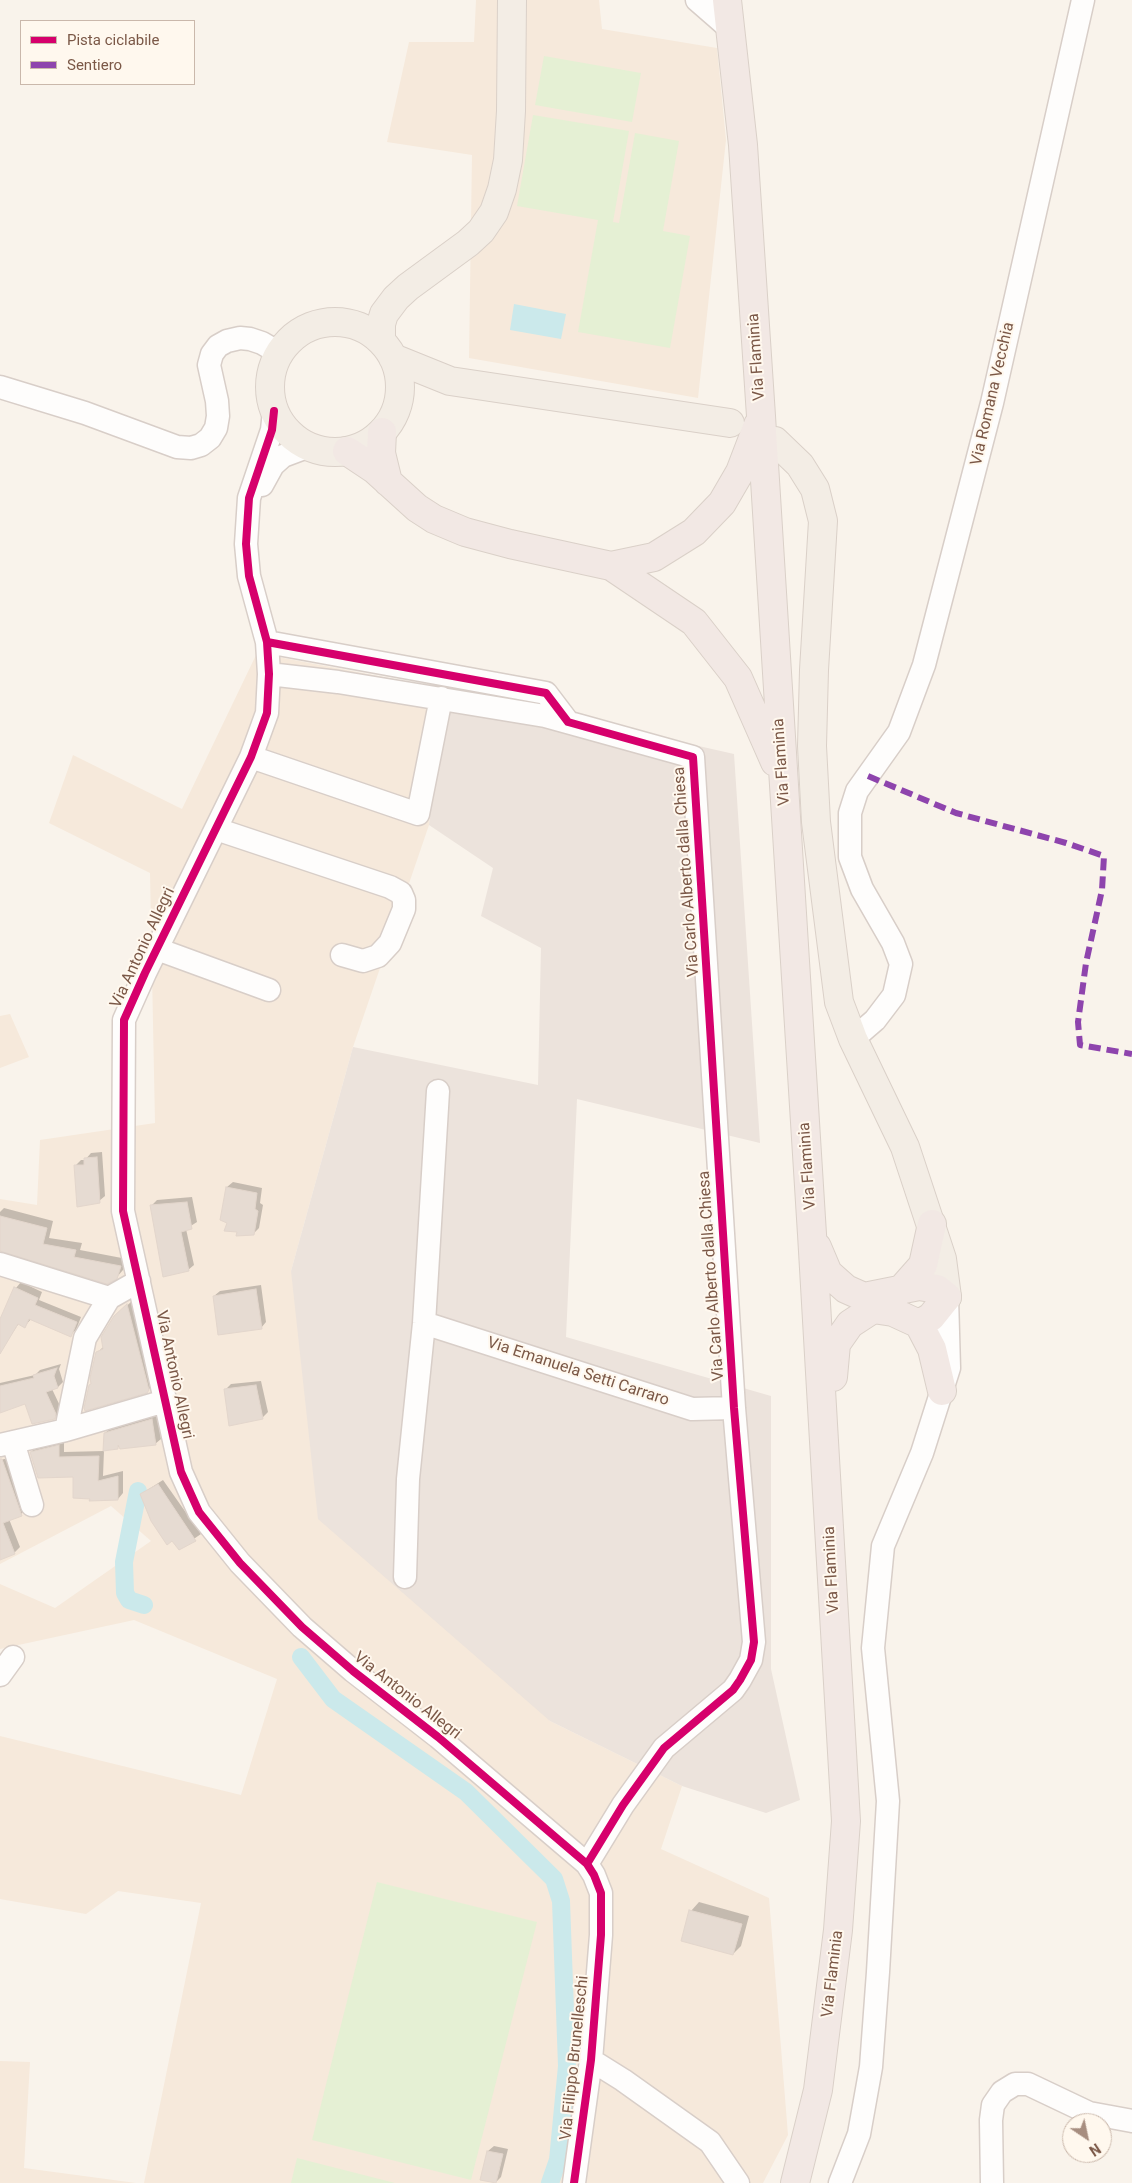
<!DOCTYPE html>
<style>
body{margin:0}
#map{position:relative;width:1132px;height:2183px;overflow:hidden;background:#f9f3eb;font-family:Roboto,sans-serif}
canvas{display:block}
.legend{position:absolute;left:20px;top:20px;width:175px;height:65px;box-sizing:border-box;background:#fff8ee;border:1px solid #cab8ab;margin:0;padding:6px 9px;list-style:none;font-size:15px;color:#7b5847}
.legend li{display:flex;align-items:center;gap:10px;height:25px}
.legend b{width:25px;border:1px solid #cab8ab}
.north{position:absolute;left:1062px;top:2113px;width:50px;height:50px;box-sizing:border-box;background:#fff8ee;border:1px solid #cab8ab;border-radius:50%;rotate:146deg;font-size:14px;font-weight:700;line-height:20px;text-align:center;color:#7b5847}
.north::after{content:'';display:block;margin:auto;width:18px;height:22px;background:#a78e80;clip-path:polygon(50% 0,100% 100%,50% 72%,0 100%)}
</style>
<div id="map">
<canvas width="1132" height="2183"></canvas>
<ul class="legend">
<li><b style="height:6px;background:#d6006c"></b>Pista ciclabile</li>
<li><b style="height:6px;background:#8e44ad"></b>Sentiero</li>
</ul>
<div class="north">N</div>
</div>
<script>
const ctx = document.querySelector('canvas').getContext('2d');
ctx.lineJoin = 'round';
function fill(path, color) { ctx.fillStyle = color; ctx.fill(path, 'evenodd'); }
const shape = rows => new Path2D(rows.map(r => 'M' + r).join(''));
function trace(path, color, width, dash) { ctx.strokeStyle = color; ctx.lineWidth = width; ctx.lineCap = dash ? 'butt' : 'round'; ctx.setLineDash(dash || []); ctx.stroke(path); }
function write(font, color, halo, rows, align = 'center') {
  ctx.font = font + ' Roboto,sans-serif'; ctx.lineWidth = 4; ctx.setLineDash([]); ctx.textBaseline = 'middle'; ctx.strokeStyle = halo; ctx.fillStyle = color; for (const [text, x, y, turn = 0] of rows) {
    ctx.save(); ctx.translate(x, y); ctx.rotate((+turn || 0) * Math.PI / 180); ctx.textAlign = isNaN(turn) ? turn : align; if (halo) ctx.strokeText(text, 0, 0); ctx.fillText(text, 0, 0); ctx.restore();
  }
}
const residential = shape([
 [476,0,599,0,602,29,717,48,726,140,698,398,469,358,472,155,387,142,409,42,474,42],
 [257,653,442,688,429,825,353,1047,291,1271,550,1721,682,1786,661,1849,769,1898,788,2135,763,2183,144,2183,201,1903,118,1891,86,1914,0,1899,0,1736,241,1795,277,1679,134,1620,0,1649,0,1584,55,1608,151,1541,111,1506,0,1564,0,1199,37,1205,40,1140,155,1123,150,873,49,823,73,755,182,809],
 [10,1014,29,1057,0,1068,0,1016],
 [0,2061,30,2062,24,2168,136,2183,0,2183]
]);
const industrial = shape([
 [442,688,734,754,760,1143,577,1099,566,1337,771,1396,771,1669,800,1800,766,1813,682,1786,550,1721,318,1519,291,1271,353,1047,538,1085,541,948,481,916,493,868,429,825]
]);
const green = shape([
 [544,56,641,73,632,122,535,105],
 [533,115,629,131,613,222,619,223,635,133,679,141,663,231,690,236,670,348,578,332,598,220,517,206],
 [377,1882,537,1922,471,2180,312,2140],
 [297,2158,395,2183,291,2183]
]);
const water = shape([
 [514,304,566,314,561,339,510,330]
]);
const shadow = shape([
 [102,1152,105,1196,99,1201,76,1165,81,1160,85,1160,91,1153],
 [233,1182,262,1188,260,1203,263,1205,259,1228,253,1234,238,1230,229,1222,222,1219,227,1187],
 [192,1197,197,1222,186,1229,194,1265,188,1270,151,1206,157,1200],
 [4,1208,53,1221,49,1238,82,1243,80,1250,127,1259,123,1270,116,1278,0,1250,0,1212],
 [21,1282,42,1292,39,1300,81,1317,76,1330,70,1335,31,1319,25,1326,19,1323,0,1352,0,1322,16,1288],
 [261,1285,266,1322,261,1328,214,1296,220,1291],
 [132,1301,154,1384,147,1391,92,1383,97,1353,104,1346,118,1314],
 [61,1364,59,1369,63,1382,58,1387,52,1389,61,1408,60,1412,54,1418,26,1402,0,1412,0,1383,35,1375,40,1370],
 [261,1381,268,1412,262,1418,225,1390,231,1384],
 [157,1414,161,1439,155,1444,120,1446,117,1448,105,1433,111,1428],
 [64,1440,64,1452,104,1451,103,1476,123,1471,123,1493,118,1499,31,1452,36,1447],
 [9,1458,27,1509,21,1514,9,1519,20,1547,14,1553,0,1558,0,1460],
 [163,1480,201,1534,179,1549,141,1494],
 [699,1902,749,1916,741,1946,733,1954,691,1911],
 [494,2146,508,2149,501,2177,496,2182,482,2179,488,2151]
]);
const canal = shape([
 [138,1491,124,1562,125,1593,129,1600,144,1605],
 [301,1657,333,1699,466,1792,554,1879,561,1901,567,2066,558,2160,550,2183]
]);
const building = shape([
 [97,1157,100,1203,77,1207,74,1165,84,1165,84,1158,97,1157],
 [226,1187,257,1193,255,1209,258,1211,254,1235,236,1236,237,1232,224,1231,227,1223,220,1220,226,1187],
 [187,1202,192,1229,181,1232,189,1271,163,1277,150,1205,187,1202],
 [0,1216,47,1228,43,1244,76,1250,74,1257,121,1266,117,1279,107,1284,0,1251,0,1216],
 [14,1287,38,1298,35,1305,77,1322,71,1337,29,1319,25,1328,18,1324,0,1354,0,1319,14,1287],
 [256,1289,262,1329,218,1335,213,1296,256,1289],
 [127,1304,149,1390,147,1393,85,1411,84,1408,89,1385,91,1384,90,1378,96,1352,103,1349,101,1337,114,1316,127,1304],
 [57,1368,54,1376,58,1388,46,1392,56,1414,55,1419,32,1424,25,1404,0,1413,0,1386,34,1378,33,1375,57,1368],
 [256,1385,263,1419,229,1426,224,1389,256,1385],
 [152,1419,156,1445,120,1449,118,1445,118,1449,103,1451,104,1433,152,1419],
 [59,1445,59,1457,99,1456,98,1481,118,1476,118,1500,89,1501,90,1499,73,1498,73,1477,38,1478,30,1452,59,1445],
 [0,1459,2,1459,22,1516,3,1523,15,1554,0,1560,0,1459],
 [158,1484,196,1541,179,1550,172,1541,167,1545,151,1521,140,1494,158,1484],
 [689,1910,742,1924,733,1955,681,1941,689,1910],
 [487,2151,503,2154,496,2183,480,2180,487,2151]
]);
const minor = shape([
 [697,0,728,27],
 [0,387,85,413,177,447,191,448,201,445,210,438,216,428,218,416,217,401,209,365,212,354,218,346,227,341,240,338,250,339,262,343,279,353],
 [274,411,272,430,249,498,246,544,249,576,267,642,269,674,267,713,251,757,145,973,124,1020,123,1211,181,1472,199,1512,240,1563,302,1627,353,1671,438,1737,587,1864,594,1875,601,1893,601,1935,591,2060,574,2183],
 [262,485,273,465,283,456,307,447],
 [267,642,546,693,568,722],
 [269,674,338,682,545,716,693,757,734,1408,754,1642,751,1660,740,1680,733,1690,664,1748,623,1805,587,1864],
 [251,757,418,814,441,698],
 [216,829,390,887,401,893,404,900,404,909,390,943,378,956,363,961,342,955],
 [157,949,269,990],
 [853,1039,875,1020,894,995,901,964,893,943,862,889,850,857,850,813,857,791,899,732,924,665,992,403,1083,0],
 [0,1264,109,1298,139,1281],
 [424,1323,692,1409,734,1408],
 [66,1430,85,1338,109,1298],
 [13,1442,32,1505],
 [0,1445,66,1430,165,1401],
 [405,1577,408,1479,424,1323,438,1091],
 [0,1675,13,1657],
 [591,2060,623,2080,710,2142,738,2183],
 [840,2183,859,2134,871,2067,878,1972,888,1801,873,1648,883,1546,922,1453,949,1368,947,1297],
 [992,2183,991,2120,993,2105,1002,2092,1015,2084,1028,2084,1089,2113,1132,2121]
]);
const major = shape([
 '270 387a65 65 0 1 1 130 0a65 65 0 1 1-130 0Z',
 [381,341,381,324,384,314,396,298,408,287,468,243,481,231,494,212,502,189,508,160,511,111,512,0],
 [393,358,450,381,730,423],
 [775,441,800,465,815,489,823,521,814,670,812,746,816,822,839,1002,853,1039,905,1147,942,1259,947,1297]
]);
const highway = shape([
 [727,0,743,145,761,416,812,1234,846,1821,838,1930,818,2090,795,2183],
 [382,432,381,453,388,482],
 [347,451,374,469,417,508,434,519,465,532,510,544,611,566,694,622,738,678,775,762],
 [611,566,654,557,694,532,722,503,740,472,758,425],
 [817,1247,828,1273,846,1289,864,1297,919,1286,937,1289,947,1297,931,1317,919,1324],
 [900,1291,923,1265,932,1224],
 [833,1377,836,1344,850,1324,873,1309,893,1312,919,1324,932,1349,942,1391]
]);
const quiet = shape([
 [868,776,956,813,1066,843,1104,856,1102,890,1086,963,1078,1022,1080,1045,1132,1054]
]);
const cycleway = shape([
 [274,411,272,430,249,498,246,544,249,576,267,642,269,674,267,713,251,757,145,973,124,1020,123,1211,181,1472,199,1512,240,1563,302,1627,353,1671,438,1737,587,1864,594,1875,601,1893,601,1935,591,2060,574,2183],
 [267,642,546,693,568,722,693,757,734,1408,754,1642,751,1660,740,1680,733,1690,664,1748,623,1805,587,1864]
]);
const streetNames = [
 ["Via Flaminia",757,357,-94],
 ["Via Romana Vecchia",993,394,-77],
 ["Via Flaminia",782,762,-94],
 ["Via Carlo Alberto dalla Chiesa",687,872,-94],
 ["Via Antonio Allegri",143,948,-65],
 ["Via Flaminia",808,1166,-94],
 ["Via Carlo Alberto dalla Chiesa",712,1276,-94],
 ["Via Emanuela Setti Carraro",578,1372,18],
 ["Via Antonio Allegri",174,1375,78],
 ["Via Flaminia",832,1570,-93],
 ["Via Antonio Allegri",407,1696,38],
 ["Via Flaminia",833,1974,-83],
 ["Via Filippo Brunelleschi",575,2058,-84]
];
fill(residential, '#f6e9db');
fill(industrial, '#ece3dc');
fill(green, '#e5f0d4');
fill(water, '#cbe9eb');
fill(shadow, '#0003');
trace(canal, '#cbe9eb', 18);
fill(building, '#e6dbd2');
trace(building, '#e3d6cc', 1);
trace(minor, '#d8cec8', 25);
trace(major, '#dad0c8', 30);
trace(highway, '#dad0c8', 30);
trace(minor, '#fefdfc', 22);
trace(major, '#f3ede5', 28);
trace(highway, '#f2e8e4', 28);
trace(quiet, '#8e44ad', 6, [12, 6]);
trace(cycleway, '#d6006c', 8);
write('16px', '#7b5847', '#fff8ee', streetNames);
</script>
